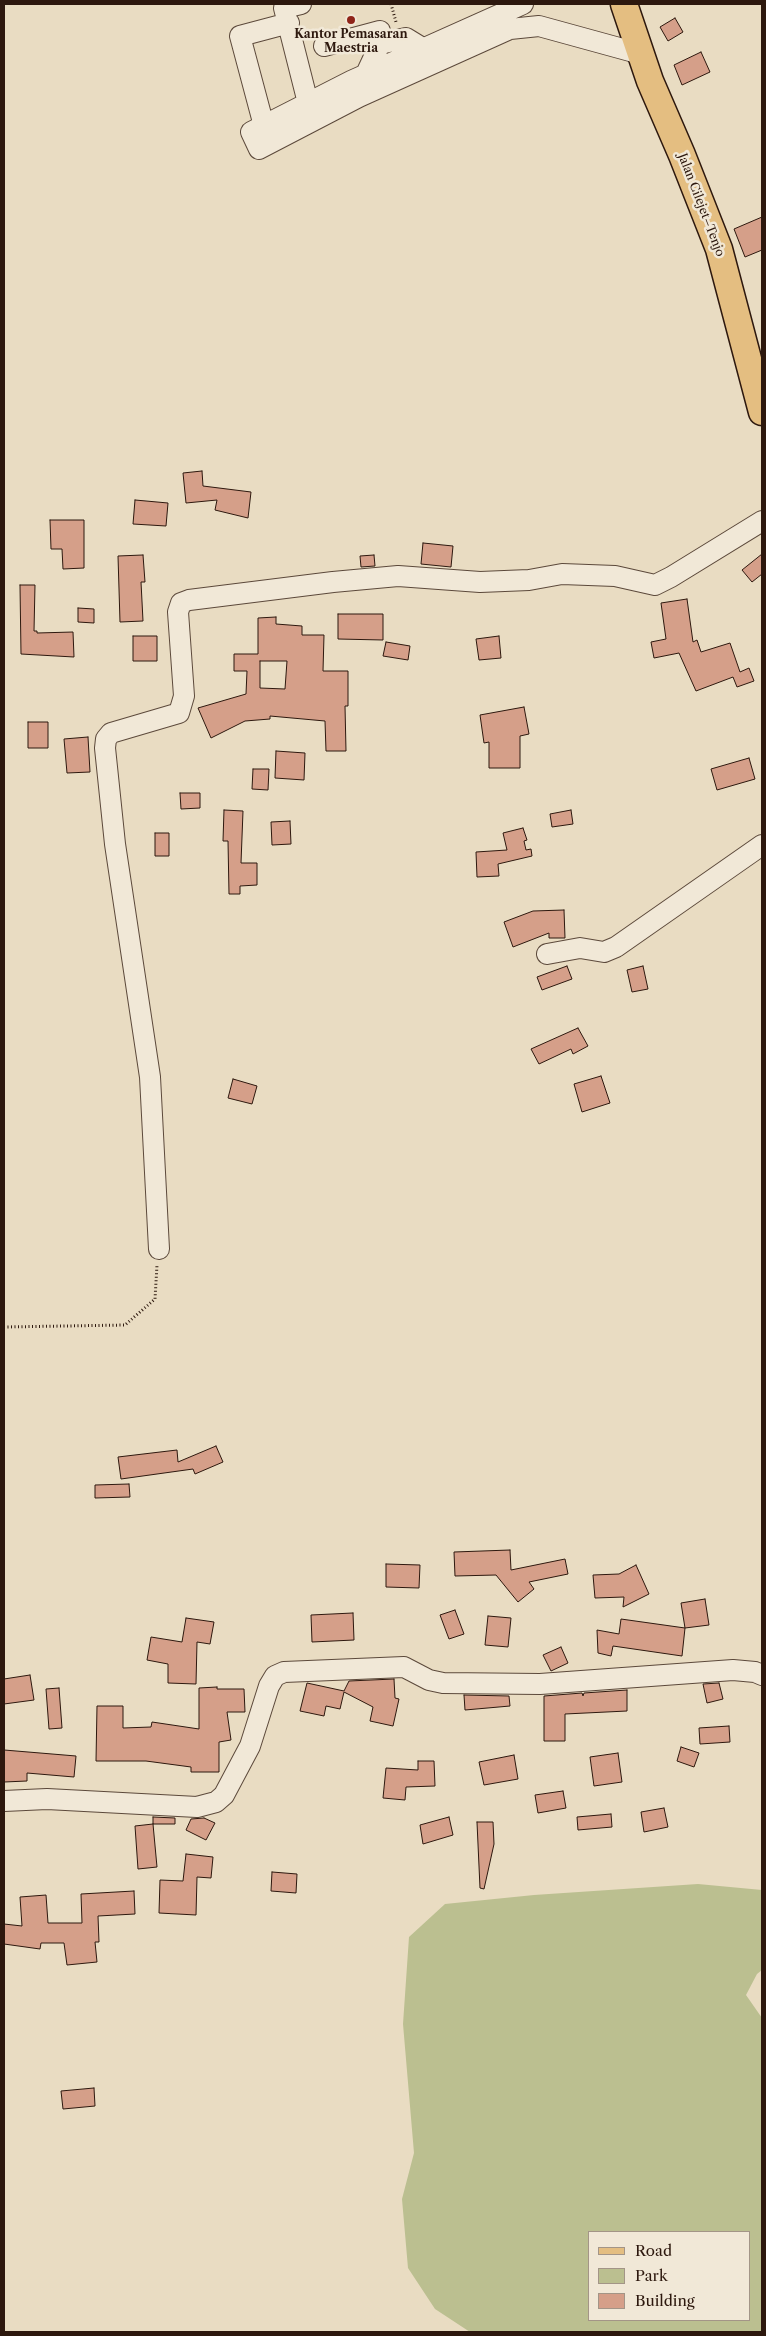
<!DOCTYPE html>
<meta charset="utf-8">
<style>
body{margin:0}
#map{position:relative;width:766px;height:2336px;overflow:hidden;background:#e9dcc2;font-family:"Libre Caslon Text",serif}
canvas{display:block}
.frame{position:absolute;inset:0;border:5px solid #2d180e;pointer-events:none}
.legend{position:absolute;left:588px;top:2231px;width:162px;height:90px;box-sizing:border-box;background:#f1e8d7;border:1px solid #a39587;margin:0;padding:6px 9px;list-style:none;font-size:15px;color:#2d180e}
.legend li{display:flex;align-items:center;gap:10px;height:25px}
.legend b{width:25px;border:1px solid #a39587}
</style>
<div id="map">
<canvas width="766" height="2336"></canvas>
<div class="frame"></div>
<ul class="legend">
<li><b style="height:6px;background:#e4be81"></b>Road</li>
<li><b style="height:14px;background:#bbbf90"></b>Park</li>
<li><b style="height:14px;background:#d59f89"></b>Building</li>
</ul>
</div>
<script>
const ctx = document.querySelector('canvas').getContext('2d');
ctx.lineJoin = 'round';
function fill(path, color) { ctx.fillStyle = color; ctx.fill(path, 'evenodd'); }
const shape = rows => new Path2D(rows.map(r => 'M' + r).join(''));
function trace(path, color, width, dash) { ctx.strokeStyle = color; ctx.lineWidth = width; ctx.lineCap = dash ? 'butt' : 'round'; ctx.setLineDash(dash || []); ctx.stroke(path); }
function write(font, color, halo, rows, align = 'center') {
  ctx.font = font + ' "Libre Caslon Text",serif'; ctx.lineWidth = 5; ctx.setLineDash([]); ctx.textBaseline = 'middle'; ctx.strokeStyle = halo; ctx.fillStyle = color; for (const [text, x, y, turn = 0] of rows) {
    ctx.save(); ctx.translate(x, y); ctx.rotate((+turn || 0) * Math.PI / 180); ctx.textAlign = isNaN(turn) ? turn : align; if (halo) ctx.strokeText(text, 0, 0); ctx.fillText(text, 0, 0); ctx.restore();
  }
}
const green = shape([
 [698,1884,762,1890,762,1970,757,1974,746,1995,762,2018,762,2332,470,2332,435,2309,408,2268,402,2199,414,2153,403,2024,409,1937,445,1904,534,1895],
 [590,2232,750,2232,750,2320,590,2320]
]);
const building = shape([
 [675,18,683,32,668,41,660,27,675,18],
 [701,52,710,72,682,85,674,65,701,52],
 [762,217,762,250,745,257,734,229,762,217],
 [202,471,203,486,251,492,248,518,215,510,217,500,186,503,183,473,202,471],
 [135,500,168,503,166,526,133,524,135,500],
 [50,520,84,520,84,568,63,569,62,549,51,549,50,520],
 [423,543,453,546,451,567,421,564,423,543],
 [762,554,762,574,752,582,742,570,762,554],
 [143,555,145,582,141,582,143,621,120,622,118,556,143,555],
 [374,555,375,566,361,567,360,556,374,555],
 [20,585,35,585,34,631,37,631,37,633,73,632,74,657,21,654,20,585],
 [687,599,693,642,697,640,701,652,730,643,740,672,749,668,754,681,737,687,733,677,696,691,679,653,654,658,651,642,666,639,661,603,687,599],
 [78,608,94,609,94,623,78,622,78,608],
 [338,614,383,614,383,640,338,639,338,614],
 [276,617,276,624,302,626,302,635,324,635,323,671,348,671,348,706,345,706,346,751,326,751,325,721,270,716,270,719,245,721,211,738,198,708,246,694,247,671,234,671,234,654,258,654,258,618,276,617],
 [260,661,287,661,285,689,260,688,260,661],
 [133,636,157,636,157,661,133,661,133,636],
 [499,636,501,658,479,660,476,639,499,636],
 [386,642,410,646,408,660,383,656,386,642],
 [524,707,529,734,520,736,520,768,489,768,489,742,484,743,480,715,524,707],
 [28,722,48,722,48,748,28,748,28,722],
 [88,737,90,772,67,773,64,739,88,737],
 [276,751,305,753,304,780,275,778,276,751],
 [749,758,755,779,717,790,711,769,749,758],
 [253,769,269,769,268,790,252,789,253,769],
 [180,793,200,793,200,808,181,809,180,793],
 [224,810,243,811,241,863,257,863,257,885,240,886,240,894,229,894,228,841,223,841,224,810],
 [571,810,573,824,552,827,550,814,571,810],
 [290,821,291,844,272,845,271,822,290,821],
 [523,828,527,840,524,841,526,850,531,849,532,856,498,864,499,876,477,877,476,852,507,850,503,833,523,828],
 [155,833,169,833,169,856,155,856,155,833],
 [564,910,565,938,549,938,549,933,513,947,504,922,533,911,564,910],
 [567,966,572,979,542,990,537,977,567,966],
 [643,966,648,989,632,992,627,970,643,966],
 [578,1028,588,1046,573,1054,571,1049,539,1064,531,1049,578,1028],
 [601,1076,610,1103,582,1112,574,1084,601,1076],
 [233,1079,257,1086,252,1104,228,1098,233,1079],
 [216,1446,223,1462,195,1474,193,1469,121,1479,118,1457,177,1450,178,1462,216,1446],
 [129,1484,130,1497,95,1498,95,1485,129,1484],
 [510,1550,511,1570,565,1559,568,1574,529,1582,534,1589,518,1602,496,1575,455,1576,454,1552,510,1550],
 [386,1564,420,1565,419,1588,386,1587,386,1564],
 [636,1565,649,1594,623,1607,624,1597,595,1598,593,1575,619,1574,636,1565],
 [705,1599,709,1625,685,1628,682,1656,613,1646,611,1656,598,1653,597,1630,619,1634,621,1619,685,1628,681,1603,705,1599],
 [455,1610,464,1634,449,1639,440,1615,455,1610],
 [353,1613,354,1640,312,1642,311,1615,353,1613],
 [488,1616,511,1618,508,1647,485,1645,488,1616],
 [186,1618,214,1622,210,1644,197,1642,196,1684,168,1683,168,1664,147,1660,151,1637,182,1642,186,1618],
 [561,1647,568,1663,551,1671,543,1655,561,1647],
 [30,1675,34,1700,4,1704,4,1679,30,1675],
 [394,1679,395,1698,399,1699,393,1726,370,1721,373,1707,344,1692,340,1709,326,1706,324,1716,300,1711,307,1683,344,1691,349,1681,394,1679],
 [719,1683,723,1699,707,1703,703,1684,719,1683],
 [217,1687,217,1689,244,1689,245,1712,227,1712,231,1740,219,1742,219,1772,191,1772,191,1767,146,1761,96,1761,97,1706,123,1706,123,1728,151,1727,152,1722,199,1729,199,1688,217,1687],
 [59,1688,62,1728,49,1729,46,1689,59,1688],
 [627,1690,627,1711,565,1714,565,1741,544,1741,544,1696,582,1693,583,1696,584,1693,627,1690],
 [464,1695,509,1696,510,1706,465,1710,464,1695],
 [729,1726,730,1742,700,1744,699,1728,729,1726],
 [681,1747,699,1753,694,1767,677,1761,681,1747],
 [4,1750,76,1756,74,1777,27,1773,27,1781,4,1782,4,1750],
 [618,1753,622,1782,594,1786,590,1757,618,1753],
 [514,1755,518,1779,484,1785,479,1762,514,1755],
 [418,1761,434,1761,435,1786,406,1787,405,1800,383,1798,386,1768,418,1770,418,1761],
 [563,1791,566,1808,538,1813,535,1795,563,1791],
 [664,1808,668,1827,644,1832,641,1812,664,1808],
 [611,1814,612,1827,578,1830,577,1817,611,1814],
 [153,1817,175,1818,175,1824,153,1824,153,1817],
 [449,1817,453,1835,423,1844,420,1825,449,1817],
 [204,1818,215,1823,206,1840,186,1830,191,1819,204,1818],
 [477,1822,493,1822,494,1844,484,1889,480,1888,477,1822],
 [153,1824,157,1867,138,1869,135,1826,153,1824],
 [186,1854,213,1857,211,1878,197,1877,196,1915,159,1913,160,1880,183,1881,186,1854],
 [272,1872,297,1874,296,1893,271,1891,272,1872],
 [134,1891,135,1914,98,1916,99,1942,95,1942,97,1962,67,1965,64,1943,41,1943,40,1949,4,1944,4,1924,22,1926,20,1897,46,1895,48,1923,82,1923,81,1894,134,1891],
 [94,2088,95,2106,63,2109,61,2091,94,2088]
]);
const path = shape([
 [391,4,396,22],
 [4,1327,125,1325,155,1299,157,1265]
]);
const minor = shape([
 [301,4,284,8,308,103,315,114],
 [523,4,351,81,251,132,259,149,359,97,510,29,539,26,641,54],
 [324,46,380,31,380,44],
 [366,74,380,44,406,38,424,49],
 [264,126,240,36,289,23],
 [547,954,580,948,604,952,616,947,762,845],
 [159,1249,150,1077,115,844,105,748,106,739,111,733,179,713,184,696,178,612,181,603,189,600,333,582,398,576,480,582,529,580,562,574,615,576,655,585,671,577,762,521],
 [4,1801,47,1799,197,1807,216,1802,224,1795,250,1746,269,1686,275,1676,284,1672,404,1667,429,1680,443,1683,540,1684,733,1670,755,1672,762,1675]
]);
const major = shape([
 [624,4,650,81,682,155,719,249,762,412]
]);
const markers = [
 [351,20,5,"#8f2418"]
];
const poiNames = [
 ["Kantor Pemasaran",351,35],
 ["Maestria",351,49]
];
const streetNames = [
 ["Jalan Cilejet–Tenjo",701,205,69]
];
fill(green, '#bbbf90');
fill(building, '#d59f89');
trace(building, '#2d180e', 1);
trace(minor, '#5c493b', 22);
trace(major, '#2d180e', 29);
trace(path, '#2d180e', 3, [1, 2.5]);
trace(minor, '#f1e8d7', 20);
trace(major, '#e4be81', 26);
for (const [x, y, r, color] of markers) { const dot = new Path2D(); dot.arc(x, y, r, 0, 2 * Math.PI); ctx.fillStyle = color; ctx.fill(dot); trace(dot, '#f1e8d7', 2); }
write('bold 12px', '#2d180e', '#f1e8d7', poiNames);
write('12px', '#2d180e', '#f1e8d7', streetNames);
</script>
